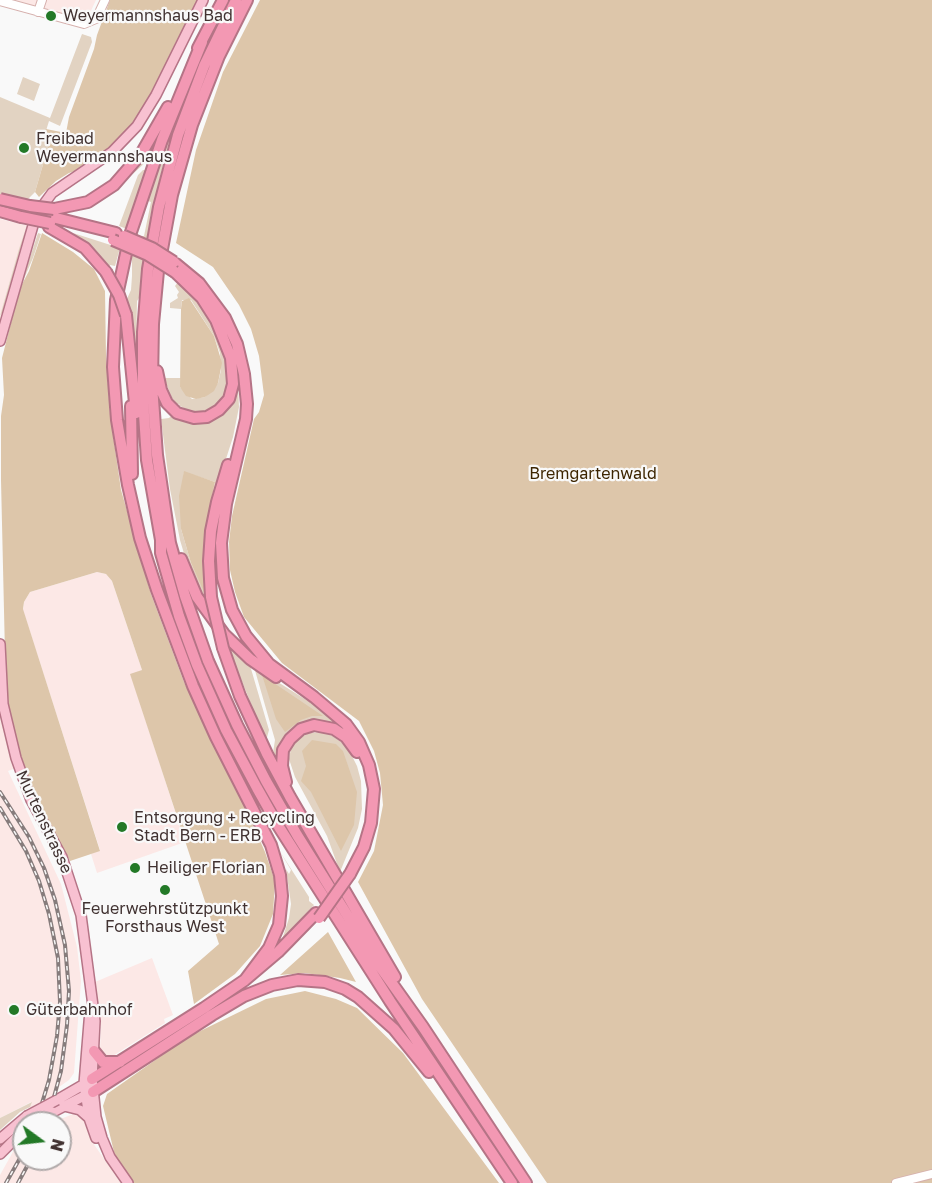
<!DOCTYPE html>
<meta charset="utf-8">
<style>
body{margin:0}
#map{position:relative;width:932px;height:1183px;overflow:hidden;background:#f9f9f9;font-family:"Golos Text",sans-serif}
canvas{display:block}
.north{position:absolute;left:12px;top:1111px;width:60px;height:60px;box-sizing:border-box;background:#f9f9f9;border:2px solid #afa9a9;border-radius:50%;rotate:105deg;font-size:16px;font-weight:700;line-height:24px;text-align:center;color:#413231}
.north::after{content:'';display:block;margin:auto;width:21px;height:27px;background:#237927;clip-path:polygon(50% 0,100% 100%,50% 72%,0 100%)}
</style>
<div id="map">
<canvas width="932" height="1183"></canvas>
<div class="north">N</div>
</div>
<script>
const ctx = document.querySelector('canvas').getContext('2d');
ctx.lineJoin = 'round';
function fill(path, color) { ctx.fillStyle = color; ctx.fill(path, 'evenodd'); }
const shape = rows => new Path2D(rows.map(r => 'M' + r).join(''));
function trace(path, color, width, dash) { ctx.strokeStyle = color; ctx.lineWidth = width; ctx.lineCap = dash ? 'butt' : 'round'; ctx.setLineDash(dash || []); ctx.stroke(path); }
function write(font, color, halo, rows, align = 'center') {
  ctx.font = font + ' "Golos Text",sans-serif'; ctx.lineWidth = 4.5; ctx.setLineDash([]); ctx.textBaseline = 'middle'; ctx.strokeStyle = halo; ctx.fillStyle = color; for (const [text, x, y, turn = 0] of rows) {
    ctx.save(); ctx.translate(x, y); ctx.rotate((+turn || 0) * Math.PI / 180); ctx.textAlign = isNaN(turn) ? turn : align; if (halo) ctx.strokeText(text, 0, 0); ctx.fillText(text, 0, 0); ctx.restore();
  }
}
const built = shape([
 [12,0,96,0,89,15,76,18],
 [0,219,33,227,0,337],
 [97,572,106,574,112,581,142,670,131,675,185,842,97,873,91,854,100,850,23,610,24,602,30,592],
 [0,682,16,768,8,771,61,884,77,947,81,981,74,1073,69,1080,59,1087,50,1123,25,1123,31,1102,0,1118],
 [152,958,173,1015,164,1019,165,1023,108,1059,102,1055,100,1050,101,1026,95,982],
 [73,1114,83,1118,93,1143,121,1183,0,1183,0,1175,14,1150,24,1126,24,1159,60,1159,60,1123,51,1123]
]);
const green = shape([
 [82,34,91,37,92,42,60,126,49,121,45,134,51,137,35,192,24,203,0,198,0,97,50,118],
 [23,77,40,84,34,101,17,94],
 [191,82,166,153,151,214,139,298,137,301,136,350,131,318,126,301,131,290,132,276,132,236,144,236,151,202,148,201,148,183],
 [164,121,153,152,146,162,116,189],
 [143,170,146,170,127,229,119,226,138,175],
 [26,228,3,311,0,316,19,249],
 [38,233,41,234,33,258,20,288],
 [73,233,120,248,115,266,110,265,109,268,100,257],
 [178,282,183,288,184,287,206,311,212,321,224,351,228,378,224,394,217,405,202,412,190,411,178,405,180,404,177,404,172,398,166,383,165,378,181,378,180,387,192,399,205,397,218,383,221,370,220,353,214,336,191,300,182,300,181,309,170,308,170,303,178,298,177,295,179,292,175,286],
 [237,366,239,407,233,437,217,487,210,607,188,567,180,540,170,489,161,419,169,418,174,413,218,414,235,368],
 [184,472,215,482,204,537,204,590,191,563,181,529],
 [224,637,249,662,269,730,266,741],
 [254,667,327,713,352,737,302,727,278,764,273,753,275,740],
 [320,732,331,735,340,741,350,752,357,766,361,781,362,809,358,828,340,872,327,836,295,777,289,759,291,748,299,738,309,733],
 [279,850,309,897,309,901,314,905,282,940,289,918,291,904,286,869,289,874,291,870],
 [32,1102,30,1107,20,1112,0,1130,0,1118]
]);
const forest = shape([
 [110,0,199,0,176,42,156,88,133,125,104,154,81,169,69,173,56,181,39,197,35,192,51,137,45,134,46,129,66,133,69,117,94,49,97,35],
 [260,0,932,0,932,1183,547,1183,422,999,358,882,374,851,383,805,380,773,374,751,359,721,282,663,244,617,235,592,230,570,229,542,232,516,254,419,259,412,264,395,259,356,251,329,239,305,213,267,176,243,196,150,223,72],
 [42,233,73,252,94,269,105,291,106,356,110,414,121,490,151,594,184,682,235,784,265,852,275,881,273,914,260,946,235,974,194,1004,188,971,219,944,130,674,142,670,112,581,106,574,97,572,30,592,24,602,23,609,100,851,70,861,32,791,19,756,9,711,5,654,1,480,1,416,4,395,2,358,20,288,29,271],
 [189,298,214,336,222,363,218,383,214,391,205,397,196,399,186,396,180,387,181,309,182,301],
 [184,471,215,482,204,537,204,592,191,563,181,529,179,496],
 [262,675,323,716,312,716,301,720,285,732,276,719],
 [312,740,336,744,343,751,357,792,354,825,341,851,311,792,301,781,306,766,302,751],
 [328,932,356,982,340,978,305,973,280,975],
 [305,991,336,999,357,1008,403,1053,499,1183,132,1183,122,1169,114,1152,103,1106,107,1094,188,1037,266,999]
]);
const minor = shape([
 [0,1,84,24,96,19,105,0],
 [38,12,42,0],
 [896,1183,932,1174]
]);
const major = shape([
 [0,341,36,215,52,193,112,152,137,126,156,95,203,0],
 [0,644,3,704,16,758,31,800,62,857,81,915,95,1021,92,1079,96,1117,102,1138,110,1157,128,1183],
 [90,1010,84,1084,89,1118,96,1138],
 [57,1100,88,1082],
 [64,1106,80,1110,89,1118],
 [53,1112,88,1094],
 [0,1139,27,1116],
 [0,1154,24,1130]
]);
const highway = shape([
 [236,0,204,66,178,135,159,207,148,269,143,332,143,399,147,460,161,540,161,553,179,616,197,665,226,730,257,788,279,827,390,1001,512,1183],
 [247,0,219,56,192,125,172,195,158,271,153,324,152,385,157,455,170,543,185,596,208,661,237,725,266,781,297,835,376,961,423,1027,526,1183],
 [202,42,162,140,130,235,116,300,113,367,117,420,128,485,140,538,157,590,193,686,216,737,271,845,280,875,282,896,279,925,269,948,245,980],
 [198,48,223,0],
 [54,209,88,202,114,185,141,154,168,107],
 [0,211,21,217],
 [52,217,116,233],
 [49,227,85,248,106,272],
 [176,264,199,283,225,318,237,344,244,374,247,404,246,419,226,504,221,543,223,578,232,610,246,636,269,664,314,697,346,724,359,742,369,765,374,789,371,823,364,847,350,874],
 [126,315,136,413],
 [157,371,161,390,167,403,177,413,194,418,207,417,219,410,229,399,233,384,231,358,216,320,202,298,175,272],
 [131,406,132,474],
 [181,559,197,597,224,634,250,659,276,677],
 [211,597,209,561,211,531,217,502,228,465],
 [223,648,240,696,267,754,290,797,395,977],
 [286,782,282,766,283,750,290,739,301,729,314,725,334,729,346,737,357,752],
 [94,1051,103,1062,120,1062],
 [92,1079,204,1008,245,980,278,952,316,913],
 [93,1092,212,1015,244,996,272,985,298,980,325,982,345,989,358,997,394,1029,429,1072]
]);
const rail = shape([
 [0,792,29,837,44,868,55,900,65,945,69,991,67,1025,61,1071,47,1123],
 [0,808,26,851,39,881,49,914,58,958,60,1002,57,1036,49,1080,36,1123],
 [6,1183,24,1151],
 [18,1183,31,1159]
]);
const majorBridge = shape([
 [27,1116,57,1100],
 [34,1123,53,1112]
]);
const highwayBridge = shape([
 [0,199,30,206,54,209],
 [21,217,50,223],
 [124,236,152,248,174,262],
 [113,240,148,255,175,272],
 [106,272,119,295,126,315],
 [211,597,223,648],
 [319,918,350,874]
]);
const markers = [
 [51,16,6,"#237927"],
 [24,148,6,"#237927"],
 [122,827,6,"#237927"],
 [135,868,6,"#237927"],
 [165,890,6,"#237927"],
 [14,1010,6,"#237927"]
];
const poiNames = [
 ["Weyermannshaus Bad",63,16],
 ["Freibad",36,139],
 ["Weyermannshaus",36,157],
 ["Entsorgung + Recycling",134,818],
 ["Stadt Bern - ERB",134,836],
 ["Heiliger Florian",147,868],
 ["Feuerwehrstützpunkt",165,909,"center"],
 ["Forsthaus West",165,927,"center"],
 ["Güterbahnhof",26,1010]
];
const parkNames = [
 ["Bremgartenwald",593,474]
];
const streetNames = [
 ["Murtenstrasse",44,822,65]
];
fill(built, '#fce8e6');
fill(green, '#e2d3c2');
fill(forest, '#ddc6aa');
trace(minor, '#d6b0ad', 10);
trace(major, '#b57486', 12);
trace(highway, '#b57486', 14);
trace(minor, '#fff', 8);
trace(major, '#f8c1d1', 9);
trace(highway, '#f398b3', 10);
trace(rail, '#867c7c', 4);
trace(rail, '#f9f9f9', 1.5, [4.5]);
trace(majorBridge, '#b57486', 12, []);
trace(highwayBridge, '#b57486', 14, []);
trace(majorBridge, '#f8c1d1', 9);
trace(highwayBridge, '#f398b3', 10);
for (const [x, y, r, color] of markers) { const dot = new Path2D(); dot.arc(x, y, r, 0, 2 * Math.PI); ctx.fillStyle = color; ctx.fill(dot); trace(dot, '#f9f9f9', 2); }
write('16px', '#413231', '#f9f9f9', poiNames, 'left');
write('16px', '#3d2501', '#f9f9f9', parkNames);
write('16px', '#413231', '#f9f9f9', streetNames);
</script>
